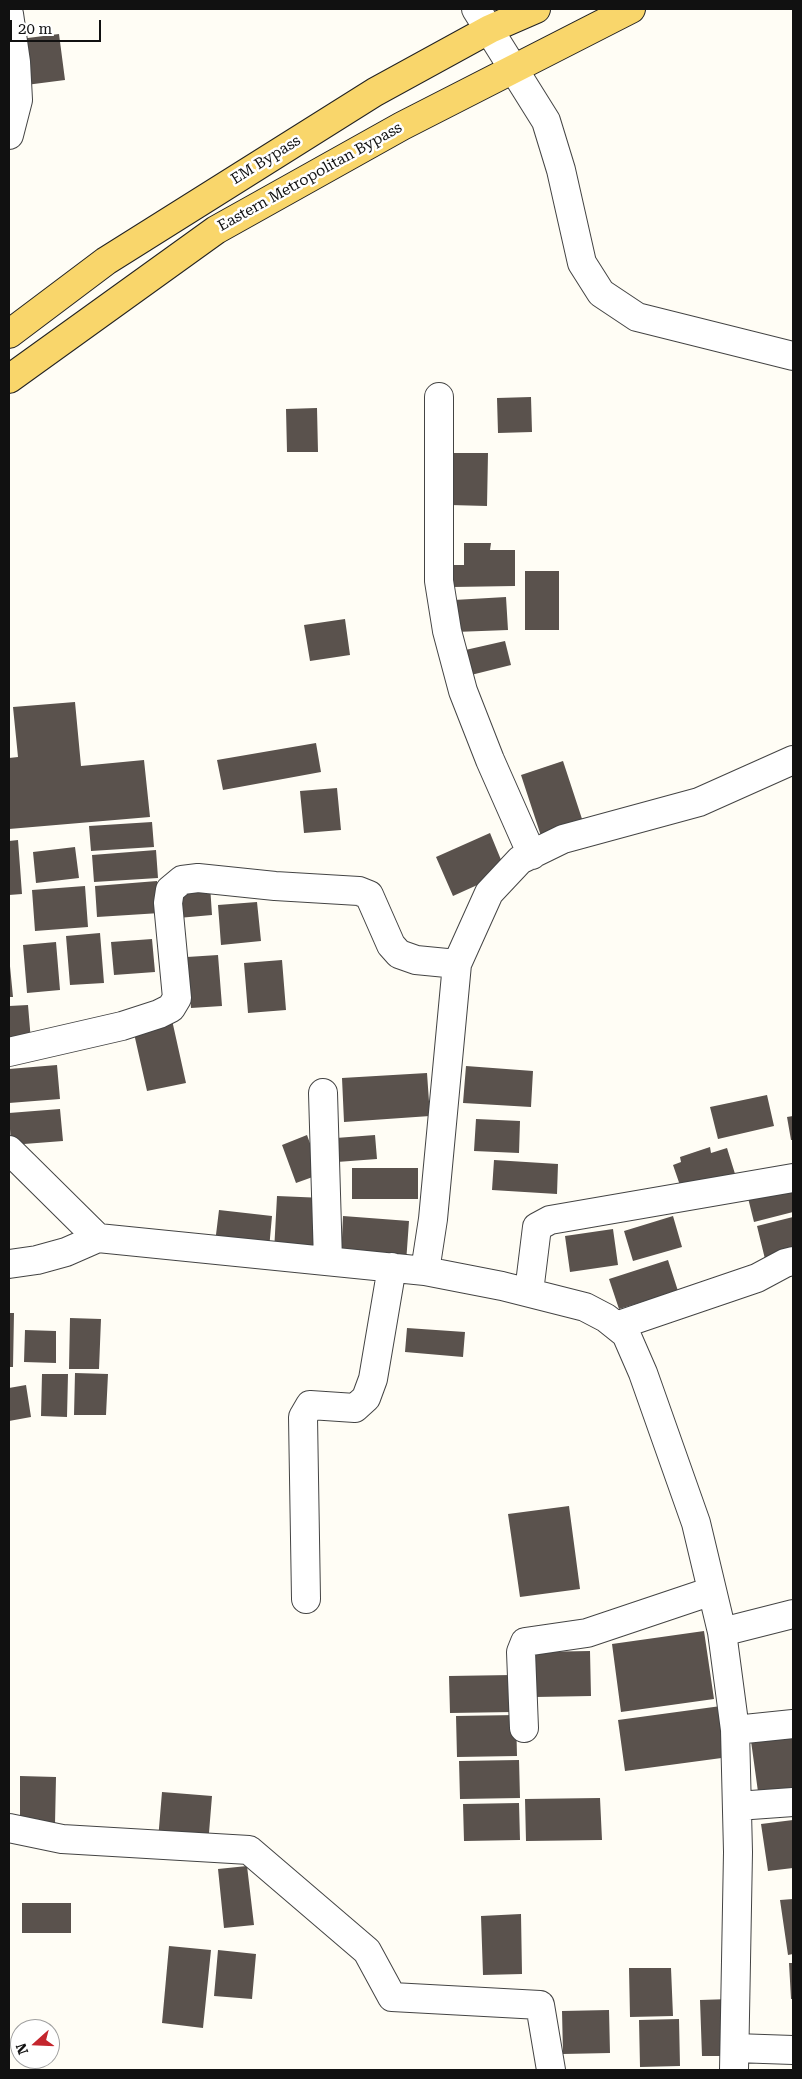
<!DOCTYPE html>
<style>
body{margin:0}
#map{position:relative;width:802px;height:2079px;overflow:hidden;background:#fffdf5;font-family:"Roboto Serif",serif}
canvas{display:block}
.frame{position:absolute;inset:0;border:10px solid #111;pointer-events:none}
.north{position:absolute;left:10px;top:2019px;width:50px;height:50px;box-sizing:border-box;background:#fff;border:1px solid #a0a0a0;border-radius:50%;rotate:250deg;font-size:14px;font-weight:700;line-height:20px;text-align:center;color:#111}
.north::after{content:'';display:block;margin:auto;width:18px;height:22px;background:#c4262e;clip-path:polygon(50% 0,100% 100%,50% 72%,0 100%)}
.scale{position:absolute;left:10px;top:20px;width:91px;height:22px;box-sizing:border-box;border:2px solid #111;border-top:0;padding-left:6px;font-size:15px;line-height:18px;white-space:nowrap;color:#111;-webkit-text-stroke:4px #fff;paint-order:stroke}
</style>
<div id="map">
<canvas width="802" height="2079"></canvas>
<div class="frame"></div>
<div class="north">N</div>
<div class="scale">20 m</div>
</div>
<script>
const ctx = document.querySelector('canvas').getContext('2d');
ctx.lineJoin = 'round';
function fill(path, color) { ctx.fillStyle = color; ctx.fill(path, 'evenodd'); }
const shape = rows => new Path2D(rows.map(r => 'M' + r).join(''));
function trace(path, color, width, dash) { ctx.strokeStyle = color; ctx.lineWidth = width; ctx.lineCap = dash ? 'butt' : 'round'; ctx.setLineDash(dash || []); ctx.stroke(path); }
function write(font, color, halo, rows, align = 'center') {
  ctx.font = font + ' "Roboto Serif",serif'; ctx.lineWidth = 5; ctx.setLineDash([]); ctx.textBaseline = 'middle'; ctx.strokeStyle = halo; ctx.fillStyle = color; for (const [text, x, y, turn = 0] of rows) {
    ctx.save(); ctx.translate(x, y); ctx.rotate((+turn || 0) * Math.PI / 180); ctx.textAlign = isNaN(turn) ? turn : align; if (halo) ctx.strokeText(text, 0, 0); ctx.fillText(text, 0, 0); ctx.restore();
  }
}
const building = shape([
 [59,34,65,80,26,85,20,39],
 [531,397,532,432,498,433,497,398],
 [317,408,318,452,287,452,286,409],
 [452,453,488,453,487,506,450,505],
 [464,543,491,543,490,550,515,550,515,586,453,587,453,565,464,565],
 [525,571,559,571,559,630,525,630],
 [506,597,508,630,455,632,454,600],
 [345,619,350,655,310,661,304,625],
 [505,641,511,665,467,676,461,651],
 [75,702,81,766,144,760,150,817,9,829,9,758,18,757,13,707],
 [316,743,321,772,223,790,217,760],
 [563,761,584,825,542,839,521,775],
 [337,788,341,830,304,833,300,791],
 [152,822,154,847,91,851,89,826],
 [490,833,506,872,453,896,436,857],
 [18,840,22,894,9,895,9,841],
 [75,847,79,878,36,883,33,852],
 [156,850,158,878,94,882,92,855],
 [157,881,160,913,97,917,95,886],
 [210,885,212,915,178,918,175,887],
 [85,886,88,927,35,931,32,890],
 [257,902,261,941,221,945,218,905],
 [100,933,104,983,70,985,66,936],
 [152,939,155,972,114,975,111,942],
 [56,942,60,990,27,993,23,945],
 [218,955,222,1006,191,1008,187,957],
 [9,956,13,997,9,997],
 [282,960,286,1010,248,1013,244,963],
 [28,1005,31,1041,9,1043,9,1006],
 [172,1020,186,1083,147,1091,133,1029],
 [57,1065,60,1099,9,1103,9,1069],
 [466,1066,533,1071,531,1107,463,1103],
 [427,1073,430,1116,344,1122,342,1078],
 [767,1095,774,1126,718,1139,710,1107],
 [60,1109,63,1141,11,1145,9,1113],
 [793,1116,793,1140,791,1140,787,1117],
 [476,1119,520,1121,519,1153,474,1151],
 [307,1135,321,1174,296,1183,282,1145],
 [375,1135,377,1159,337,1162,336,1138],
 [710,1147,711,1153,727,1148,736,1177,683,1194,673,1165,681,1162,680,1157],
 [494,1160,558,1164,557,1194,492,1190],
 [352,1168,418,1168,418,1199,352,1199],
 [793,1183,793,1212,754,1222,747,1194],
 [277,1196,324,1198,322,1255,274,1252],
 [219,1210,272,1216,269,1249,215,1243],
 [343,1216,409,1221,406,1263,341,1259],
 [673,1216,682,1247,633,1261,624,1231],
 [793,1217,793,1252,765,1259,757,1226],
 [613,1229,618,1265,570,1272,565,1236],
 [668,1260,678,1291,619,1309,609,1279],
 [9,1313,14,1313,13,1367,9,1367],
 [70,1318,101,1319,99,1369,69,1369],
 [407,1328,465,1332,463,1357,405,1352],
 [25,1330,56,1331,56,1363,24,1362],
 [75,1373,108,1374,106,1415,74,1415],
 [42,1374,68,1374,67,1417,41,1416],
 [26,1385,31,1417,9,1421,9,1388],
 [569,1506,580,1589,520,1597,508,1514],
 [704,1631,714,1699,621,1712,612,1644],
 [590,1651,591,1696,535,1697,535,1652],
 [512,1675,513,1712,450,1713,449,1676],
 [721,1706,729,1757,625,1771,618,1720],
 [516,1715,517,1756,457,1757,456,1716],
 [793,1736,793,1794,759,1799,751,1741],
 [519,1760,520,1798,460,1799,459,1761],
 [20,1776,56,1777,55,1824,20,1823],
 [162,1792,212,1796,208,1845,158,1840],
 [600,1798,602,1840,526,1841,525,1799],
 [519,1803,520,1840,464,1841,463,1804],
 [793,1820,793,1868,768,1871,761,1824],
 [247,1866,254,1925,224,1928,218,1869],
 [793,1899,793,1954,788,1955,780,1900],
 [22,1903,71,1903,71,1933,22,1933],
 [521,1914,522,1974,483,1975,481,1916],
 [169,1946,211,1950,203,2028,162,2023],
 [218,1950,256,1954,252,1999,214,1996],
 [789,1963,793,1963,793,1999,791,1999],
 [629,1968,671,1968,673,2016,630,2017],
 [730,1999,731,2056,702,2056,700,2000],
 [609,2010,610,2053,563,2054,562,2011],
 [679,2019,680,2066,640,2067,639,2020]
]);
const minor = shape([
 [476,9,546,121,561,170,582,263,601,293,637,317,793,356],
 [9,14,16,62,18,100,9,135],
 [439,397,439,581,447,631,463,691,490,760,532,855],
 [9,1052,122,1026,159,1014,171,1008,177,998,168,903,170,890,182,880,198,878,275,886,359,891,369,895,391,945,399,954,416,960,457,964],
 [323,1093,328,1261],
 [9,1150,98,1238,425,1271,502,1286,585,1307,606,1318,626,1334,643,1373,696,1523,722,1632,735,1730,738,1852,734,2070],
 [9,1264,37,1260,66,1252,98,1238],
 [425,1271,433,1219,457,964,489,893,520,860,563,839,699,802,793,760],
 [529,1292,537,1227,550,1220,793,1178],
 [616,1326,757,1278,785,1263,793,1261],
 [306,1599,303,1417,310,1405,355,1408,366,1398,373,1379,392,1267],
 [722,1632,793,1614],
 [524,1728,521,1652,525,1642,587,1633,712,1591],
 [735,1730,793,1724],
 [737,1806,793,1802],
 [9,1828,62,1839,249,1850,367,1951,392,1997,540,2005,551,2070],
 [735,2048,793,2050]
]);
const major = shape([
 [9,334,106,261,375,92,490,29,536,9],
 [9,379,216,230,402,126,631,9]
]);
const streetNames = [
 ["EM Bypass",266,160,-32],
 ["Eastern Metropolitan Bypass",310,177,-29]
];
fill(building, '#5a524d');
trace(minor, '#444', 30);
trace(major, '#222', 30);
trace(minor, '#fff', 28);
trace(major, '#f9d66b', 28);
write('15px', '#111', '#fff', streetNames);
</script>
